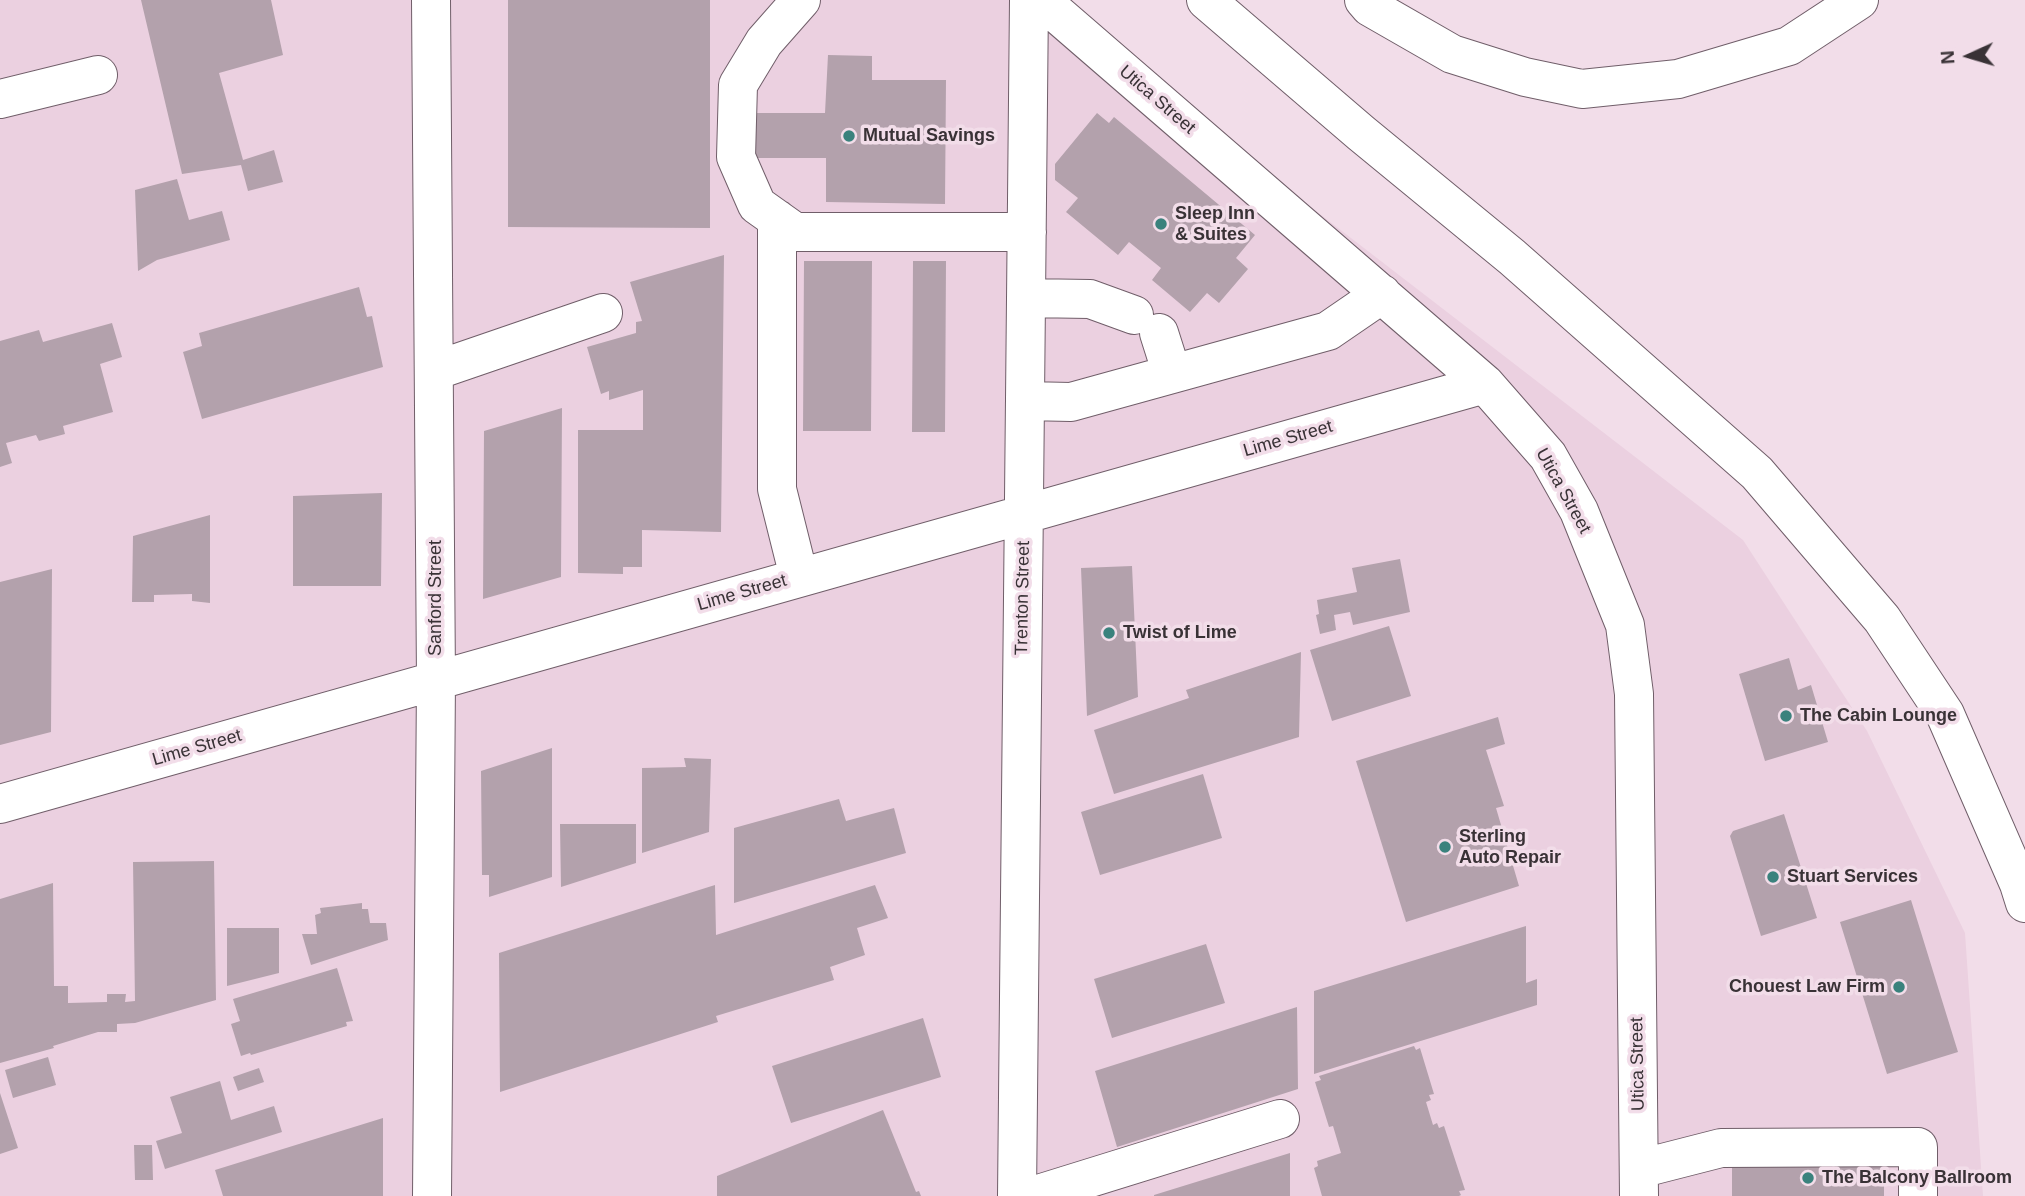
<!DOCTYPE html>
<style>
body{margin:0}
#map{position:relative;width:2025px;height:1196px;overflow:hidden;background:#f2dde9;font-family:Arial,sans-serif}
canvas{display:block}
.north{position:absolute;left:1934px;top:21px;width:70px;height:70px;-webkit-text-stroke:5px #f2dde9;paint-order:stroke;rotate:266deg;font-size:19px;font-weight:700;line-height:28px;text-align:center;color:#393236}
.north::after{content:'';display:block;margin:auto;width:24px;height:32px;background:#393236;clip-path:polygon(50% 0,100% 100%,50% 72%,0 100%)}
</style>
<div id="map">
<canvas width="2025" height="1196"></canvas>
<div class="north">N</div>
</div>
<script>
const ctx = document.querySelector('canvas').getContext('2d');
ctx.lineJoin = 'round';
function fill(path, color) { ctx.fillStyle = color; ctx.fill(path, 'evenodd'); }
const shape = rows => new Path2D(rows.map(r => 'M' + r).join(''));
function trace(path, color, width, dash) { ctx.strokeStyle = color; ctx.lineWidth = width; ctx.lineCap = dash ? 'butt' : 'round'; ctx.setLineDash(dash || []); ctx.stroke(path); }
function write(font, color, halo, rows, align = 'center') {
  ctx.font = font + ' Arial,sans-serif'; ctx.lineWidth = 7; ctx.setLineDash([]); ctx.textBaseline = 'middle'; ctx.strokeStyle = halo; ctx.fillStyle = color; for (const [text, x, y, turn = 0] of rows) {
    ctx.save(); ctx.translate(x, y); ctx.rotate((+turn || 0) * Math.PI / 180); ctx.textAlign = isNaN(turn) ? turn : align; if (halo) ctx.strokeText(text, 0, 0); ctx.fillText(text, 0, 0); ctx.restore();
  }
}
const built = shape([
 [0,0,1042,0,1743,540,1867,731,1965,933,1983,1196,0,1196]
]);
const building = shape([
 [141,0,271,0,283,55,219,73,243,160,274,150,283,182,248,191,241,165,182,174],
 [508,0,710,0,710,228,508,227],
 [828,55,872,56,872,80,946,80,945,204,826,202,826,158,752,158,752,113,825,113],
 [1097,113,1109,123,1114,117,1255,235,1236,258,1248,269,1219,303,1207,293,1190,312,1152,280,1161,268,1129,242,1118,255,1066,212,1078,198,1055,180,1055,164],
 [177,179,189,220,222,211,230,240,157,260,138,271,135,190],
 [724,255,721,532,642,530,642,567,623,567,623,574,578,573,578,430,643,430,643,390,609,400,609,391,601,394,587,347,636,333,636,322,642,321,630,282],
 [804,261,872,261,871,431,803,431],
 [913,261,946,261,945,432,912,432],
 [359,287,367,317,372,316,383,367,202,419,183,352,202,346,199,333],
 [112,323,122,357,100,364,113,412,63,426,65,434,39,441,36,435,6,443,12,463,0,467,0,341,39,330,43,342],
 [562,408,561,577,483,599,484,431],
 [382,493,381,586,293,586,293,496],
 [210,515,210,603,192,601,192,594,154,595,154,602,132,602,133,536],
 [1400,559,1410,612,1353,625,1350,612,1334,615,1336,630,1320,634,1316,615,1319,614,1317,600,1357,592,1352,568],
 [1132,566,1138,697,1087,716,1081,568],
 [52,569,51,732,0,745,0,582],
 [1389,626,1411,696,1332,721,1310,650],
 [1301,652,1299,737,1114,794,1094,730,1189,698,1186,690],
 [1789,658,1798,690,1811,685,1828,742,1765,761,1739,674],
 [1498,717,1505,744,1486,750,1504,806,1496,808,1519,886,1406,922,1356,761],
 [552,748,552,877,489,897,489,875,482,875,481,771],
 [684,758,711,759,709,832,642,853,642,768,686,767],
 [1203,774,1222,838,1100,875,1081,812],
 [839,799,846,821,894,808,906,853,734,903,734,828],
 [1784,814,1817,918,1761,936,1730,836,1733,831],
 [560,824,636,824,636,863,561,887],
 [214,861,216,1000,135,1023,117,1024,117,1032,98,1032,53,1046,54,1048,0,1063,0,899,53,883,54,986,68,986,68,1003,107,1002,107,994,126,994,125,1002,135,1001,133,862],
 [715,885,716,935,875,885,888,918,857,928,865,955,830,967,834,980,716,1016,718,1022,500,1092,499,953],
 [1911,900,1958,1052,1887,1074,1840,922],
 [362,903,362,909,368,909,370,923,386,923,388,940,311,965,302,934,317,934,315,915,321,913,320,908],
 [1526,926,1526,983,1537,979,1537,1005,1314,1074,1314,991],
 [227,928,279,928,279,973,227,986],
 [1206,944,1225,1003,1112,1038,1094,979],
 [337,968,353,1021,346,1022,347,1026,251,1055,250,1053,241,1056,231,1024,240,1021,233,999],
 [1297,1007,1298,1089,1117,1147,1095,1071],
 [923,1018,941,1077,791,1123,772,1066],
 [1414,1046,1416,1050,1420,1048,1434,1094,1429,1095,1431,1100,1426,1102,1433,1125,1437,1123,1439,1128,1444,1126,1465,1190,1459,1191,1461,1195,1459,1196,1322,1196,1314,1168,1318,1166,1317,1161,1341,1153,1333,1126,1329,1127,1315,1082,1321,1080,1319,1076],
 [48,1057,56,1085,13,1098,5,1070],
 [259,1068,264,1082,238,1091,233,1077],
 [220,1081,231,1120,274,1106,282,1132,165,1169,156,1141,182,1133,170,1097],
 [0,1093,18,1148,0,1154],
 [883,1110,916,1192,919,1191,921,1196,717,1196,717,1176],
 [383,1118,383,1196,223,1196,215,1170],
 [134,1145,152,1145,153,1180,135,1180],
 [1290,1153,1290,1196,1154,1196,1154,1195],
 [1732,1159,1884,1159,1884,1196,1732,1196]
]);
const minor = shape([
 [431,0,436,680,432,1196],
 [801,0,764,42,738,85,736,157,757,205,795,232,1027,232],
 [1041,0,1485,384,1548,456,1579,511,1625,625,1634,694,1639,1196],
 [0,99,98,75],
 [777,219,777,489,799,577],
 [1026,298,1090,299,1134,315],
 [1159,333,1172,374],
 [434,371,603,313],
 [1025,401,1071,402,1328,331,1382,294],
 [0,804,1485,384],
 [1639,1169,1721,1148,1918,1147,1918,1196],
 [1017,1196,1029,0],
 [1032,1196,1280,1119]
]);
const highway = shape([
 [1206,0,1361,133,1512,257,1757,473,1882,619,1945,714,2019,884,2025,903],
 [1364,0,1370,7,1452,54,1525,77,1582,89,1678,79,1789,46,1859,0]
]);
const markers = [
 [849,136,7,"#3a827d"],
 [1161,224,7,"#3a827d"],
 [1109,633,7,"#3a827d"],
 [1786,716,7,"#3a827d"],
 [1445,847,7,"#3a827d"],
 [1773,877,7,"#3a827d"],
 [1899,987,7,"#3a827d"],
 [1808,1178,7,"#3a827d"]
];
const streetNames = [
 ["Utica Street",1157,100,41],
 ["Lime Street",1288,439,-16],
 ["Utica Street",1563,491,61],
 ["Lime Street",742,593,-16],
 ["Sanford Street",436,598,-90],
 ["Trenton Street",1023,598,-89],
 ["Lime Street",197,748,-16],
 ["Utica Street",1638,1064,-91]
];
const poiNames = [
 ["Mutual Savings",863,136],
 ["Sleep Inn",1175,214],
 ["& Suites",1175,235],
 ["Twist of Lime",1123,633],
 ["The Cabin Lounge",1800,716],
 ["Sterling",1459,837],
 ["Auto Repair",1459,858],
 ["Stuart Services",1787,877],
 ["Chouest Law Firm",1885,987,"right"],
 ["The Balcony Ballroom",1822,1178]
];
fill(built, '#ebd0e0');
fill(building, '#b3a1ac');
trace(minor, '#705e69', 40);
trace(highway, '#705e69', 40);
trace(minor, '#fff', 38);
trace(highway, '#fff', 38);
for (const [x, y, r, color] of markers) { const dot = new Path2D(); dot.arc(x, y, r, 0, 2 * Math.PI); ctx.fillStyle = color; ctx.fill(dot); trace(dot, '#f2dde9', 2.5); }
write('18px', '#393236', '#f2dde9', streetNames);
write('bold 18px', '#393236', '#f2dde9', poiNames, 'left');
</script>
